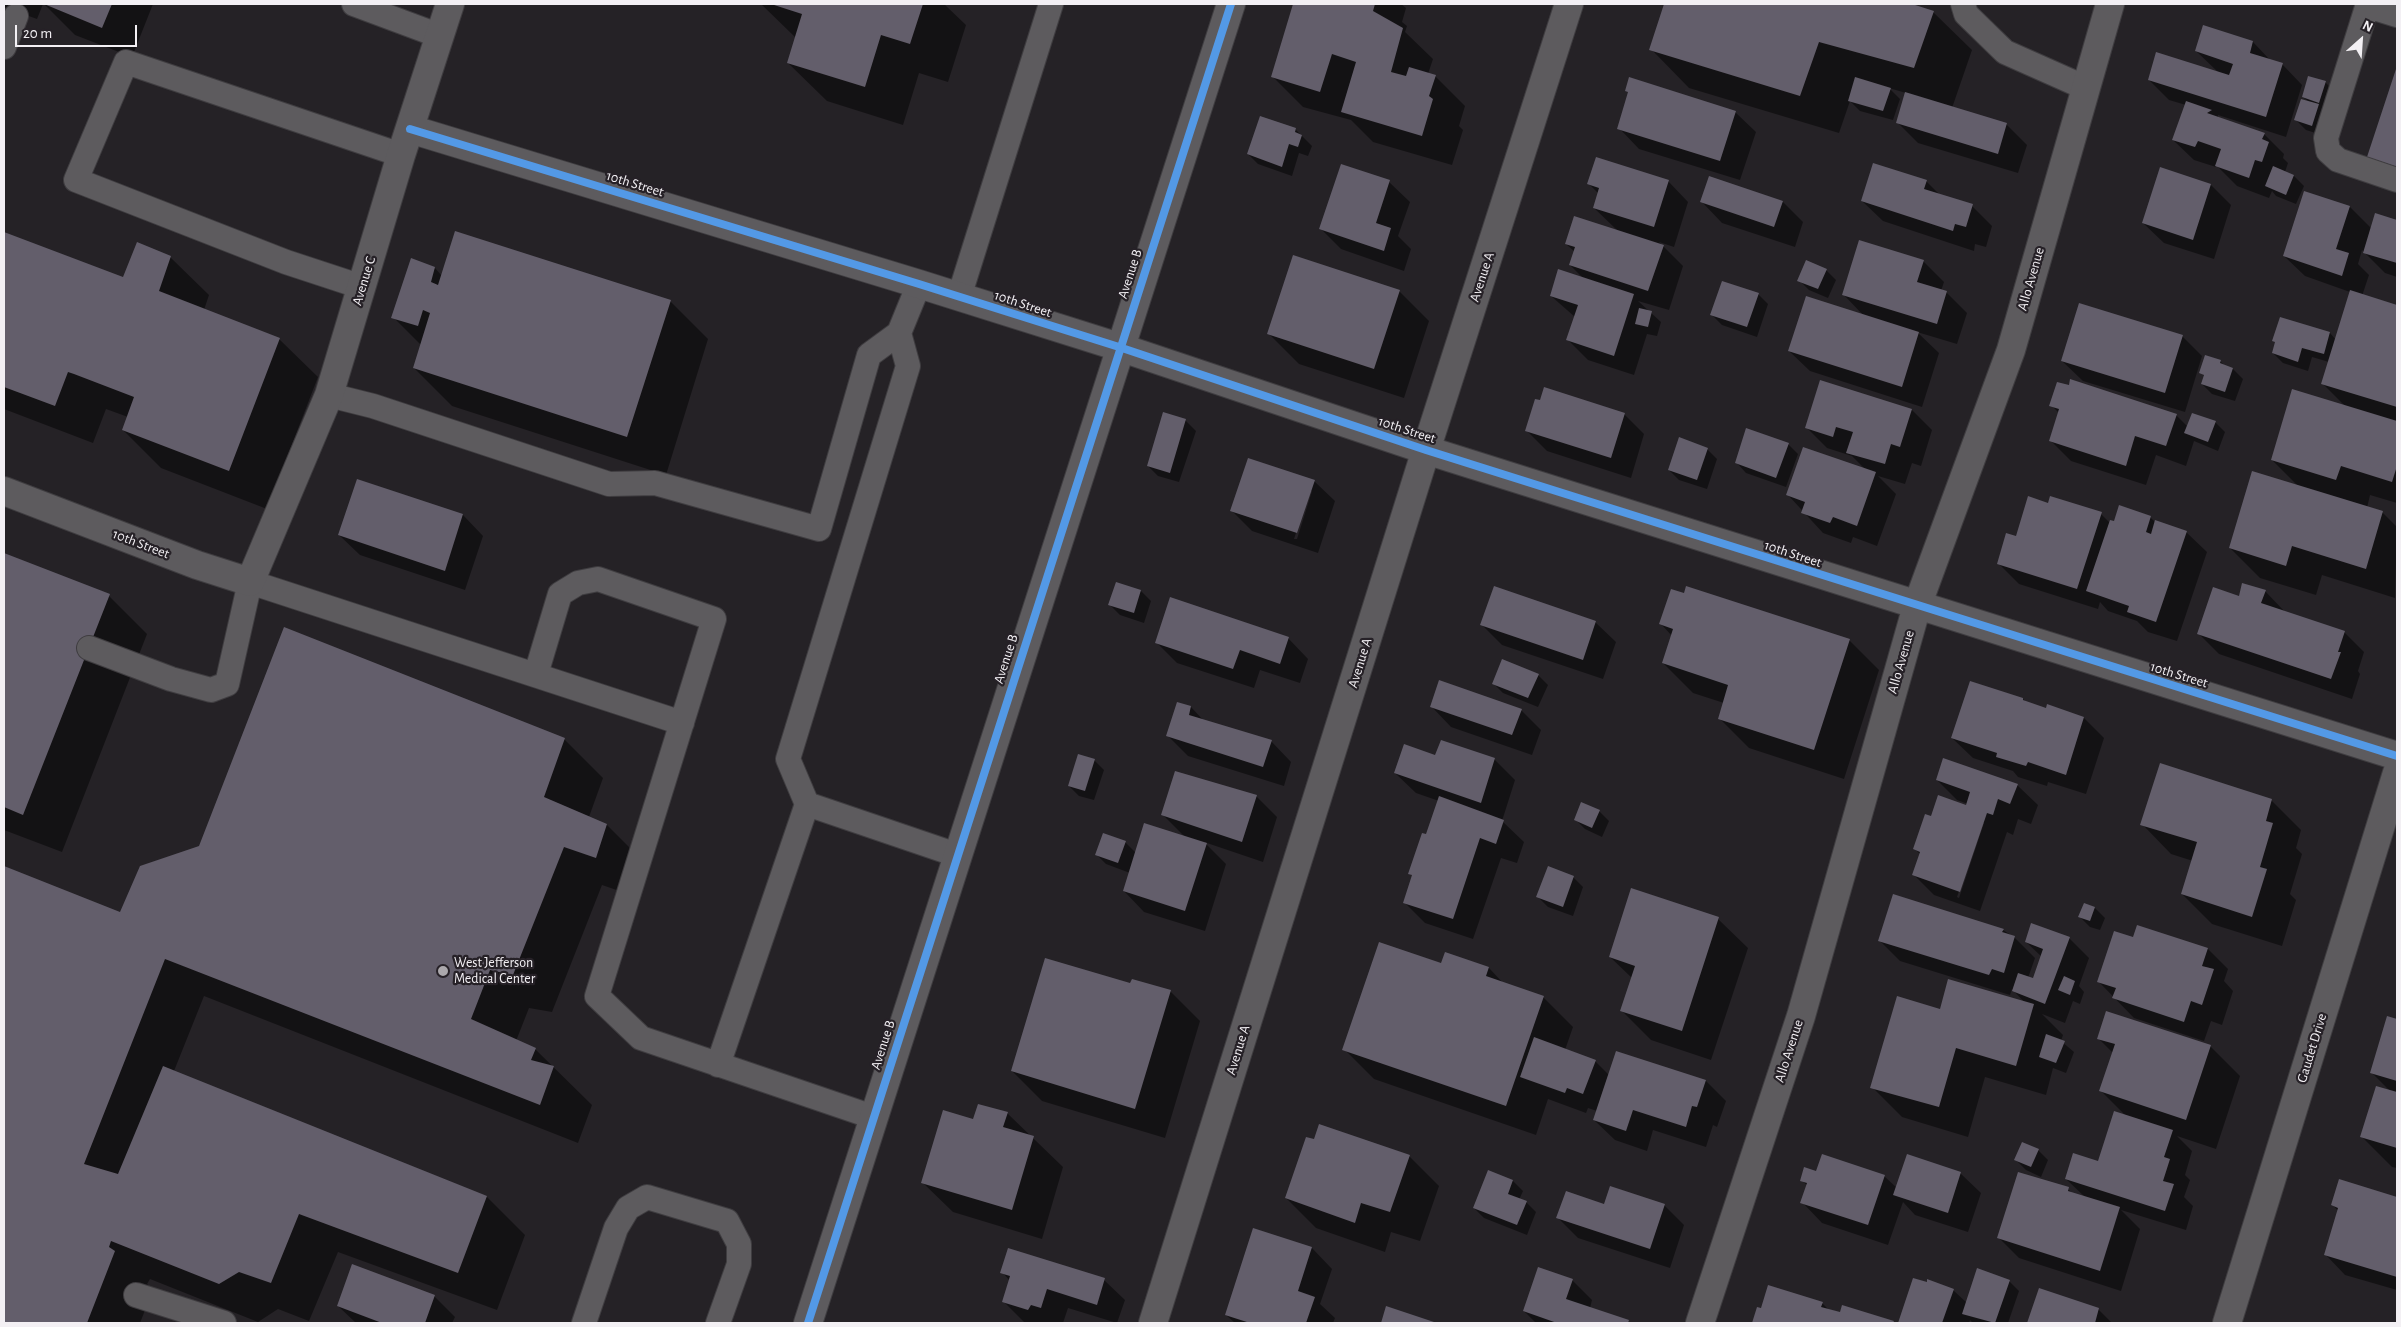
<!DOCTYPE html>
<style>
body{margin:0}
#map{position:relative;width:2401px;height:1327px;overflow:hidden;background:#252226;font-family:"Alegreya Sans",sans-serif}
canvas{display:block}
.frame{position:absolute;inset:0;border:5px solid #f3f0f4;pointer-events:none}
.north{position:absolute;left:2336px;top:15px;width:50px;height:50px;-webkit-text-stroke:4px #262127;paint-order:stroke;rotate:26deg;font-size:14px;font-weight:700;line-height:20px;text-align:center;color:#f3f0f4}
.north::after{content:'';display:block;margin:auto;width:18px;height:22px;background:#f3f0f4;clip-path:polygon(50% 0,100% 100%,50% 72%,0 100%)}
.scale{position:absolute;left:15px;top:25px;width:122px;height:22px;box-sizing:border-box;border:2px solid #f3f0f4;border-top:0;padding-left:6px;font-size:15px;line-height:18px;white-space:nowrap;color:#f3f0f4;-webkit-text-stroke:4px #262127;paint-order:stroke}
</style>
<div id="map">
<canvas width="2401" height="1327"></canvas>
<div class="frame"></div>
<div class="north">N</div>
<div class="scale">20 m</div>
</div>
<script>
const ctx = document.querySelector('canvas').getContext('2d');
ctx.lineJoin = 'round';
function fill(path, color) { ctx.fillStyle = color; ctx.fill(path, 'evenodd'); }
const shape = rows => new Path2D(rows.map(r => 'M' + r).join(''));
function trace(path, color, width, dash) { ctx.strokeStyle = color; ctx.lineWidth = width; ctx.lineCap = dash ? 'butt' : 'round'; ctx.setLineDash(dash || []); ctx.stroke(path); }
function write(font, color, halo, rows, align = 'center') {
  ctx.font = font + ' "Alegreya Sans",sans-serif'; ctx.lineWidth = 4.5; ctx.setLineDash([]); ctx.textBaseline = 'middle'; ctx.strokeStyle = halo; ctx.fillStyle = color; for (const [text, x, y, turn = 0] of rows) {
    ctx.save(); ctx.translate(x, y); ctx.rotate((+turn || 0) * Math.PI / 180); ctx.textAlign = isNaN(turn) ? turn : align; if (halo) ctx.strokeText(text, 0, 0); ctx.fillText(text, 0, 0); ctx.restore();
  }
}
const shadow = shape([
 [4,4,43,4,37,19,4,7],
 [44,4,153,4,132,57,75,35],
 [761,4,944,4,966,25,948,82,919,73,903,125,827,101,788,63,796,38],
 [1295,4,1401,4,1406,8,1402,22,1407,26,1405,32,1433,59,1428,74,1435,76,1465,106,1459,126,1463,130,1452,165,1373,142,1351,120,1303,107,1273,77],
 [1665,4,1908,4,1933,12,1972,50,1952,108,2006,124,2027,145,2018,173,1918,143,1897,122,1906,93,1889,88,1900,99,1893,120,1860,111,1850,101,1839,133,1689,88,1651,49],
 [2204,27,2253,42,2271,61,2282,64,2302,85,2286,137,2218,115,2218,118,2264,134,2284,154,2283,158,2288,163,2285,172,2294,176,2304,186,2296,204,2276,196,2272,191,2269,198,2237,186,2216,165,2216,167,2194,160,2173,140,2186,105,2169,100,2149,80,2218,72,2196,51],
 [2397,68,2397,185,2369,157],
 [2325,82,2335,92,2322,135,2306,130,2296,120,2309,102,2303,97],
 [1735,112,1756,132,1740,180,1639,149,1619,128],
 [1295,129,1312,146,1308,156,1299,153,1292,176,1258,164,1248,154],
 [2161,169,2211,185,2231,205,2214,259,2164,243,2143,223],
 [1668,181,1688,202,1674,247,1659,242,1683,266,1669,310,1638,301,1661,322,1657,336,1647,334,1634,375,1588,360,1568,340,1575,317,1551,296,1584,279,1570,265,1575,252,1566,244,1618,231,1594,208,1598,193,1589,184],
 [1926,181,1941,196,1972,206,1992,226,1986,247,1975,244,1974,251,1883,221,1862,201],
 [1389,182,1410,202,1398,236,1411,249,1404,271,1341,249,1321,229],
 [1702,202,1783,202,1803,222,1795,247,1722,223],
 [2350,207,2372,229,2376,215,2397,222,2397,277,2385,273,2362,250,2358,264,2369,275,2362,296,2397,306,2397,503,2370,495,2367,508,2383,513,2397,527,2395,598,2322,575,2316,595,2260,578,2230,548,2299,487,2272,460,2346,407,2323,384,2329,362,2312,357,2308,371,2283,363,2273,353,2281,318,2330,333,2336,340,2350,292,2305,276,2284,256],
 [4,233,123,279,170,257,209,295,204,310,279,339,318,377,267,509,161,468,123,430,128,417,106,409,93,443,4,409],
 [1923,261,1944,282,1941,291,1946,292,1967,313,1957,344,1917,332,1939,353,1922,407,1810,371,1789,351,1864,316,1843,294],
 [435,268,442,276,670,301,708,339,666,475,452,406,414,368,421,345,393,317],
 [1826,270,1836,280,1828,298,1809,290,1799,280],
 [1399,291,1429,321,1404,398,1299,364,1269,334],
 [1758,294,1768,304,1757,337,1722,325,1712,315],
 [2182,336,2202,356,2185,412,2083,381,2062,361],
 [2220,361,2225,366,2233,369,2243,379,2235,401,2212,394,2202,384,2205,377,2201,372],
 [2051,405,2176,415,2188,427,2215,422,2225,432,2218,451,2194,441,2186,466,2156,455,2146,485,2071,461,2050,440,2059,413],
 [1912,410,1932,430,1921,466,1912,463,1905,484,1878,476,1896,494,1877,546,1853,537,1851,543,1823,533,1788,495,1866,470,1852,456,1827,448,1807,428],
 [1164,414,1186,421,1196,431,1179,482,1158,476,1148,466],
 [1624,414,1644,434,1631,478,1547,451,1526,430],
 [1788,444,1798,454,1786,487,1746,473,1736,462],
 [1707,449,1717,459,1707,489,1679,480,1669,470],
 [358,480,463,515,483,536,465,590,360,555,339,535],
 [1314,481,1335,501,1318,553,1252,531,1232,511],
 [1310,491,1312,491,1297,539,1294,539],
 [2049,504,2101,514,2110,523,2150,517,2155,522,2186,532,2207,552,2177,641,2148,632,2137,621,2108,611,2100,602,2098,609,2019,584,1998,563,2017,538],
 [4,554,109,596,147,634,62,852,4,830],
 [1141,591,1151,601,1144,623,1120,615,1110,605],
 [2265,591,2285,612,2344,632,2364,652,2358,671,2360,674,2352,699,2219,654,2199,634,2239,597],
 [1595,622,1616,642,1603,679,1502,645,1482,625],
 [1661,624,1849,640,1879,670,1844,779,1749,748,1719,718,1724,703,1693,693,1663,663,1672,636],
 [1288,638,1308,659,1300,683,1260,670,1254,688,1177,663,1156,642],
 [1538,675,1548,685,1538,707,1503,693,1493,683],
 [2023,699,2027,703,2047,709,2048,706,2084,718,2104,738,2086,794,2048,782,2047,786,2018,777,2013,771,1973,758,1952,738],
 [1431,706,1521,710,1541,730,1532,755,1451,727],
 [1191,707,1204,721,1271,741,1291,762,1284,786,1188,756,1168,736],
 [564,739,603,778,589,817,607,825,645,863,634,896,602,885,552,1012,529,1008,516,1041,535,1049,592,1105,578,1143,204,996,174,1071,487,1197,525,1235,497,1310,338,1252,309,1321,278,1309,258,1322,150,1279,147,1284,153,1290,140,1323,4,1323,4,868,120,914],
 [1436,757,1494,759,1515,780,1502,821,1524,842,1517,863,1501,858,1473,939,1425,923,1404,902,1413,876,1410,873,1427,836,1439,801,1416,793,1395,773],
 [1094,760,1104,770,1094,800,1079,796,1069,786],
 [2160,765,2272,801,2301,830,2296,848,2302,854,2290,894,2296,900,2282,946,2212,924,2182,894,2193,861,2171,854,2142,824],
 [1176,773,1257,797,1277,817,1263,862,1204,842,1226,864,1205,931,1144,912,1124,891,1130,873,1106,864,1096,854,1125,842,1136,853,1186,838,1162,814],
 [1937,780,2017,785,2038,805,2031,824,2018,819,2013,835,2007,832,1980,911,1934,895,1913,874,1920,854,1915,849,1931,818,1967,807,1968,804,1957,800],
 [1982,823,1984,823,1959,898,1957,897],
 [1599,811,1609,821,1602,837,1585,829,1575,819],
 [1573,877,1583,887,1573,916,1548,907,1538,897],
 [2095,908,2105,918,2100,930,2090,927,2080,917],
 [1718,919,1748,948,1711,1060,1651,1040,1621,1010,1632,978,1610,957],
 [2138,926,2208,949,2228,969,2224,981,2233,991,2222,1025,2211,1021,2204,1041,2134,1018,2099,982,2134,938],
 [2003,930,2014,937,2035,958,2028,978,2034,980,2042,957,2026,942,2069,938,2089,958,2079,986,2084,992,2080,1004,2073,1001,2065,1023,2042,1014,2063,1035,2061,1041,2074,1052,2066,1073,2053,1068,2046,1095,1985,1077,1968,1137,1902,1117,1872,1087,1940,1010,2025,1003,2012,989,2010,995,1900,961,1880,941],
 [1446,953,1489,968,1504,984,1543,997,1573,1027,1565,1050,1595,1061,1609,1075,1706,1081,1726,1101,1717,1127,1713,1125,1706,1147,1653,1130,1647,1151,1615,1140,1594,1120,1597,1111,1588,1108,1586,1113,1548,1099,1536,1135,1374,1079,1344,1049,1442,965],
 [1170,991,1200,1021,1165,1138,1042,1101,1012,1071],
 [2388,1017,2397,1020,2397,1168,2392,1167,2362,1137,2390,1091,2371,1072],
 [2099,1039,2210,1046,2240,1076,2216,1149,2177,1136,2192,1151,2185,1175,2190,1180,2184,1197,2193,1206,2186,1230,2121,1210,2140,1229,2121,1291,2019,1258,1999,1238,2068,1189,2073,1194,2086,1198,2066,1179,2099,1163,2126,1116,2101,1091,2113,1053],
 [1007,1113,1063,1167,1042,1239,953,1212,923,1183,974,1120],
 [2038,1150,2048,1160,2041,1177,2026,1170,2016,1160],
 [1409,1156,1439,1186,1420,1241,1391,1232,1385,1252,1316,1228,1286,1198],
 [1488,1171,1513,1181,1523,1191,1519,1200,1526,1202,1536,1212,1527,1235,1484,1218,1474,1208],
 [1817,1173,1884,1176,1897,1188,1960,1173,1981,1193,1968,1232,1915,1215,1903,1202,1888,1245,1822,1223,1802,1202,1808,1186,1801,1180],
 [2340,1180,2397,1198,2397,1290,2345,1275,2325,1254,2338,1211,2332,1204],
 [1605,1205,1664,1205,1684,1225,1670,1268,1578,1238,1558,1218],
 [1312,1248,1332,1269,1320,1304,1335,1318,1333,1323,1235,1323,1226,1315],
 [1002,1272,1104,1280,1125,1300,1117,1323,1068,1308,1063,1323,1024,1322,1004,1302,1010,1281],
 [1914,1279,1953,1290,1967,1303,2009,1281,2019,1291,2008,1323,1973,1323,1970,1320,1969,1323,1899,1323],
 [1572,1280,1592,1300,1590,1308,1631,1323,1536,1323,1524,1311],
 [2040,1290,2099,1310,2112,1323,2029,1323],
 [434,1296,455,1317,452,1323,356,1323,338,1306],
 [1822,1303,1829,1310,1894,1323,1753,1323,1758,1308],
 [1387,1307,1434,1323,1382,1323]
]);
const building = shape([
 [44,4,112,4,102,28],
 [771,4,923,4,910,44,881,35,865,87,787,63,802,14],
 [1293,4,1375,4,1373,11,1403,28,1391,72,1406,76,1409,67,1436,75,1429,96,1433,99,1422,136,1341,112,1356,62,1332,54,1320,92,1271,77],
 [1664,4,1912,4,1934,11,1914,68,1819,42,1800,96,1649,50],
 [2203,25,2253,41,2250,53,2283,63,2266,117,2148,80,2156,52,2229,75,2233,64,2195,51],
 [2397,66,2397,167,2367,157],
 [2308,76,2326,81,2319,103,2302,97],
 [1629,77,1736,111,1720,161,1617,129,1628,92,1625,91],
 [1855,77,1891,88,1883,111,1848,101],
 [1905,92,2007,123,1998,154,1896,123],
 [2301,99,2319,104,2312,126,2294,120],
 [2186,101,2212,110,2207,113,2265,133,2262,139,2269,142,2262,162,2255,160,2249,178,2215,166,2221,149,2198,141,2195,147,2172,140],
 [1260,116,1296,128,1295,132,1302,135,1298,147,1289,144,1282,167,1247,154],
 [1596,157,1669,180,1654,227,1593,208,1599,188,1587,184],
 [1873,163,1927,180,1924,189,1973,204,1966,227,1955,224,1953,231,1861,201],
 [1341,164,1390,180,1376,223,1391,228,1384,251,1319,229],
 [2273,166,2294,175,2286,195,2265,186],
 [2160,167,2211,184,2193,240,2142,223],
 [1709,176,1783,201,1774,227,1700,202],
 [2304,191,2350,206,2336,249,2349,253,2342,276,2283,256],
 [2375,213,2397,220,2397,263,2363,253],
 [1574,216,1664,245,1648,291,1569,265,1575,247,1565,244],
 [455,231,671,300,627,437,413,368,430,313,423,310,418,326,391,318,411,258,435,267,431,282,438,285],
 [4,232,123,277,137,242,171,256,159,291,280,338,229,471,122,430,134,397,74,374,68,372,55,406,4,387],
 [1859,240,1924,260,1917,282,1947,291,1937,324,1842,295],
 [1293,255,1400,290,1374,369,1267,334],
 [1806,260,1827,269,1818,289,1797,281],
 [1558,269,1634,294,1614,356,1566,340,1578,305,1550,296],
 [1722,281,1759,293,1747,327,1710,315],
 [2350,290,2397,305,2397,407,2321,384],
 [1806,296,1919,332,1902,387,1788,351],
 [2079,303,2183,335,2165,393,2061,361],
 [1639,308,1652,311,1648,327,1635,324],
 [2280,317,2330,332,2324,354,2302,348,2298,362,2272,353,2275,342,2272,341],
 [2205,355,2221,360,2220,363,2233,368,2225,392,2201,384,2204,375,2199,373],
 [2070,379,2177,414,2166,446,2135,436,2126,466,2049,441,2059,409,2049,406,2057,382,2069,385],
 [1820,380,1912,409,1900,447,1891,444,1885,464,1846,453,1853,432,1836,427,1833,437,1805,428],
 [1544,387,1625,413,1611,458,1525,431,1535,399,1540,400],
 [2292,389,2397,421,2397,466,2392,482,2341,466,2336,480,2271,460],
 [1163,412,1186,419,1170,473,1147,466],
 [2192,413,2216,421,2208,442,2184,433],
 [1746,428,1789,443,1776,478,1735,463],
 [1679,437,1708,448,1697,480,1668,470],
 [1803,447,1876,472,1857,526,1833,517,1830,523,1801,513,1805,502,1786,495],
 [1248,458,1315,480,1297,533,1230,511],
 [2252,471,2383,511,2366,569,2292,546,2286,566,2229,548],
 [357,479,463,514,445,571,338,535],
 [2028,496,2048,503,2050,496,2102,512,2077,589,1997,564,2006,533,2016,536],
 [2119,505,2151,516,2146,532,2151,534,2155,520,2187,531,2156,622,2127,612,2129,606,2086,591,2110,520,2114,521],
 [4,553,110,594,23,815,4,807],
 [1116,582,1141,590,1134,613,1108,605],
 [2242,583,2266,590,2261,603,2345,631,2338,652,2341,652,2331,679,2197,634,2213,587,2239,596],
 [1494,586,1596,621,1583,660,1480,625],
 [1686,586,1850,639,1814,750,1718,719,1728,685,1662,663,1673,629,1659,624,1671,589,1684,593],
 [1170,597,1289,637,1280,664,1240,650,1233,669,1155,643],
 [284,627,565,738,544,797,607,824,596,858,564,847,513,975,490,970,471,1019,536,1048,531,1060,554,1066,540,1105,165,959,84,1164,118,1174,163,1066,487,1196,458,1273,299,1214,271,1283,239,1272,219,1284,111,1241,109,1247,115,1251,87,1323,4,1323,4,866,120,912,140,866,199,846],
 [1502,659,1539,674,1528,698,1492,684],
 [1439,680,1522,709,1512,735,1430,707],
 [1970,681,2023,698,2023,700,2046,708,2047,704,2084,717,2066,775,2028,762,2026,766,1996,757,1997,753,1951,738],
 [1177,702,1191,706,1189,715,1272,740,1263,767,1166,736],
 [1441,740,1495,758,1481,803,1394,773,1404,744,1435,755],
 [1078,754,1095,759,1085,791,1068,786],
 [1943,758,2018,784,2010,804,1998,799,1993,815,1987,813,1960,892,1912,875,1920,852,1913,849,1925,814,1931,816,1938,795,1966,805,1970,792,1936,780],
 [2160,763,2272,799,2266,821,2273,823,2260,867,2267,869,2252,917,2181,894,2197,842,2140,825],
 [1175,771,1257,795,1242,842,1161,815],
 [1439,796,1504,820,1496,844,1480,838,1453,919,1403,903,1412,875,1408,874,1422,833,1426,834],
 [1581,802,1600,810,1592,828,1574,820],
 [1144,823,1207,843,1185,911,1123,891],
 [1103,833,1126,841,1118,863,1095,855],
 [1548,866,1574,876,1563,907,1536,897],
 [1631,888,1719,917,1682,1031,1620,1011,1635,966,1609,957],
 [1893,894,2004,929,2002,932,2015,936,2004,973,1992,969,1989,975,1878,941],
 [2084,903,2095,907,2090,921,2078,917],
 [2031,923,2070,937,2045,1004,2012,991,2018,973,2033,978,2043,949,2025,942],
 [2137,925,2208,948,2202,966,2214,969,2202,1005,2191,1001,2184,1022,2112,998,2116,988,2097,982,2114,931,2133,937],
 [1379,942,1441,963,1445,952,1489,967,1486,976,1544,996,1506,1106,1342,1050],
 [1045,958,1130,983,1132,979,1171,990,1135,1109,1011,1071],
 [2064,976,2075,981,2070,995,2058,990],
 [1948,979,2034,1004,2016,1066,1956,1048,1939,1107,1870,1088,1897,996,1940,1009],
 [2106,1011,2211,1045,2186,1120,2099,1091,2115,1044,2097,1039],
 [2387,1016,2397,1019,2397,1081,2370,1073],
 [2046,1034,2065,1041,2056,1063,2039,1057],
 [1534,1037,1596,1060,1583,1094,1567,1088,1565,1093,1520,1077],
 [1616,1051,1706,1080,1697,1107,1692,1106,1686,1127,1633,1110,1626,1131,1593,1120],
 [2376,1086,2397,1092,2397,1148,2360,1137],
 [978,1104,1008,1112,1003,1127,1034,1136,1012,1210,921,1183,943,1110,973,1119],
 [2114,1111,2173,1130,2164,1157,2170,1159,2163,1181,2174,1184,2165,1211,2065,1179,2073,1153,2098,1161],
 [1319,1124,1410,1155,1390,1212,1361,1203,1355,1223,1285,1198,1306,1137,1314,1139],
 [2022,1142,2039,1149,2031,1167,2014,1160],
 [1822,1154,1885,1175,1868,1225,1800,1203,1807,1183,1800,1181,1804,1167,1816,1171],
 [1907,1154,1961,1172,1948,1213,1893,1195],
 [1488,1170,1513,1180,1508,1194,1527,1201,1517,1225,1473,1208],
 [2018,1172,2069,1187,2068,1191,2120,1207,2100,1271,1997,1238],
 [2339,1179,2397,1197,2397,1277,2324,1255,2338,1208,2331,1205],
 [1610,1186,1665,1204,1650,1249,1556,1218,1566,1191,1604,1204],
 [1253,1228,1312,1247,1298,1291,1315,1297,1306,1323,1250,1323,1225,1315],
 [1008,1248,1105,1278,1097,1305,1047,1289,1041,1308,1031,1305,1028,1310,1002,1302,1010,1276,1000,1273],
 [352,1264,435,1295,425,1323,382,1323,337,1306],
 [1538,1267,1573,1279,1566,1299,1629,1320,1628,1323,1557,1323,1523,1311],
 [1977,1268,2010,1280,1995,1323,1962,1314],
 [1913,1278,1927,1282,1927,1279,1954,1289,1942,1323,1898,1323],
 [1768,1285,1823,1302,1821,1307,1840,1312,1842,1305,1894,1321,1893,1323,1752,1323,1757,1307,1761,1308],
 [2039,1288,2099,1308,2095,1323,2027,1323],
 [1386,1306,1437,1323,1381,1323]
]);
const service = shape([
 [354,4,440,36],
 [1963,4,1966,14,2005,52,2086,88],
 [2368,4,2326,138,2328,151,2338,160,2397,180],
 [2368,6,2397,15],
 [4,47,16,16],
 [362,287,286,262,76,180,126,62,401,155],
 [959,297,1051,4],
 [329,395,373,406,609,484,655,483,819,529,869,355,899,333],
 [89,648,171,679,211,690,227,684,250,582,682,723],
 [536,674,560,594,578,583,598,579,714,619,597,996,641,1038,873,1117],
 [807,804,788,759,908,366,899,333,919,284],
 [718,1065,807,804,957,855],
 [136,1295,224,1323],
 [584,1323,616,1228,628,1208,647,1197,727,1221,739,1244,739,1264,718,1323]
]);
const minor = shape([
 [410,129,919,284,1119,347,1426,450,2397,756],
 [4,491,197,565,250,582,329,395,401,155,450,4],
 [1153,1323,1426,450,1569,4],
 [1700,1323,1801,1016,1917,606,2011,350,2110,4],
 [2227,1323,2397,773]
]);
const tertiary = shape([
 [808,1323,1231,4]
]);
const cycleway = shape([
 [410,129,919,284,1119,347,1426,450,2397,756],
 [808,1323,1231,4]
]);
const markers = [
 [443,971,6,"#aba8ac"]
];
const streetNames = [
 ["10th Street",635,184,17],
 ["Avenue B",1130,274,-72],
 ["Avenue A",1482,277,-72],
 ["Allo Avenue",2031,279,-74],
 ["Avenue C",364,281,-73],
 ["10th Street",1023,304,18],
 ["10th Street",1407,430,18],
 ["10th Street",141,544,21],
 ["10th Street",1793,554,18],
 ["Avenue B",1006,659,-72],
 ["Allo Avenue",1901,662,-74],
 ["Avenue A",1360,663,-73],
 ["10th Street",2179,675,17],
 ["Avenue B",883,1045,-72],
 ["Gaudet Drive",2312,1048,-73],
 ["Avenue A",1238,1050,-73],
 ["Allo Avenue",1789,1051,-72]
];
const poiNames = [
 ["West Jefferson",454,963],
 ["Medical Center",454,979]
];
fill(shadow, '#0007');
fill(building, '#635e6b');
trace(service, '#3f3d40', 26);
trace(minor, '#3f3d40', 30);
trace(tertiary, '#3f3d40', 30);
trace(service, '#5d5b5e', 24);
trace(minor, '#5d5b5e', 28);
trace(tertiary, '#5d5b5e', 28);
trace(cycleway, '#5399e6', 8);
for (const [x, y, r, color] of markers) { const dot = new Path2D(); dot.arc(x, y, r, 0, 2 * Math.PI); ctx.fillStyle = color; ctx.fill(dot); trace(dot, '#262127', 2); }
write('14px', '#f3f0f4', '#262127', streetNames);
write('14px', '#f3f0f4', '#262127', poiNames, 'left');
</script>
